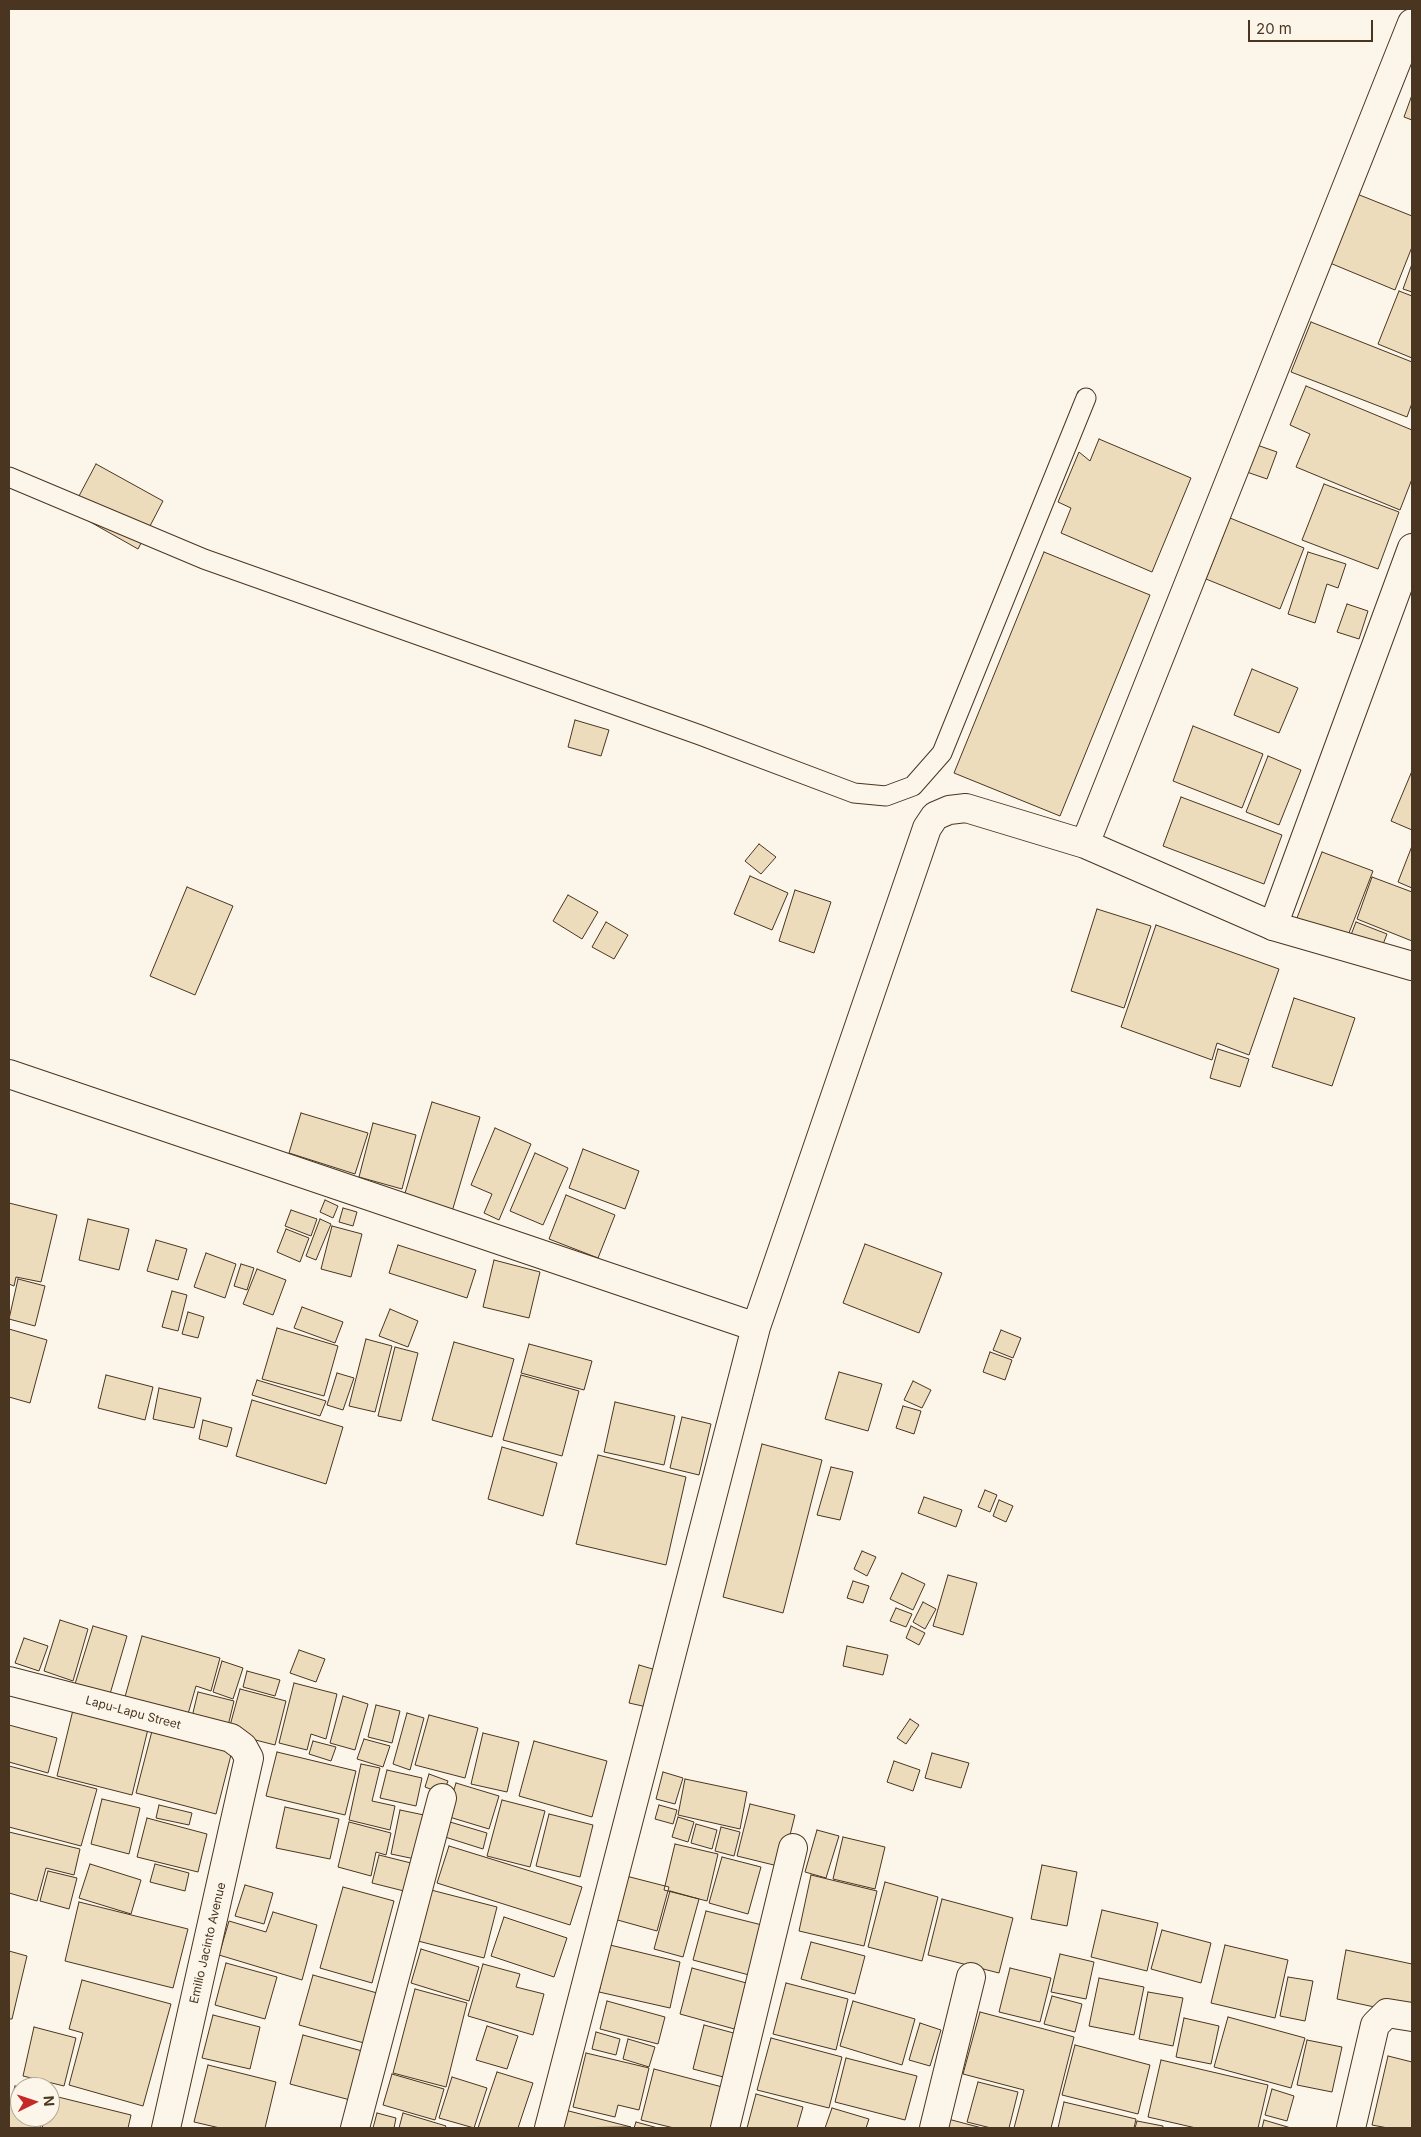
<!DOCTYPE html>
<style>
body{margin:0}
#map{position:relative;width:1421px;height:2137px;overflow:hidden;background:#fbf6e9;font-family:Inter,sans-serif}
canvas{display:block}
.frame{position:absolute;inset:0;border:10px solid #4a3520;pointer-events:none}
.north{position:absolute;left:10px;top:2077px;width:50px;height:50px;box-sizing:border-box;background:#fbf6e9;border:1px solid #b4a999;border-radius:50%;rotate:86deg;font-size:14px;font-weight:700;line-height:20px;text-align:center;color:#4a3520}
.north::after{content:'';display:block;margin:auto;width:18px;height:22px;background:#c62828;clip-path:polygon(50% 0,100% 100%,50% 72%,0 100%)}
.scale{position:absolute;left:1248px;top:20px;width:125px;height:22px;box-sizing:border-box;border:2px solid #4a3520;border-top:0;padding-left:6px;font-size:15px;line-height:18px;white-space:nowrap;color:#4a3520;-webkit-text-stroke:4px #fbf6e9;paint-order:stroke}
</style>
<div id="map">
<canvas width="1421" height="2137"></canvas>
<div class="frame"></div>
<div class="north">N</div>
<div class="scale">20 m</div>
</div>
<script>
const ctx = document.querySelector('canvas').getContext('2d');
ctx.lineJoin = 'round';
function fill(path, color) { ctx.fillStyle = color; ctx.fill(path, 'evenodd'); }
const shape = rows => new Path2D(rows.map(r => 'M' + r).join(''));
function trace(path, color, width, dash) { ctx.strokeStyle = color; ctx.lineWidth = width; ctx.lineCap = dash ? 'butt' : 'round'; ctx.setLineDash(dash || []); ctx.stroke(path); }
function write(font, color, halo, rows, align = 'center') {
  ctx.font = font + ' Inter,sans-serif'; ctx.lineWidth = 4; ctx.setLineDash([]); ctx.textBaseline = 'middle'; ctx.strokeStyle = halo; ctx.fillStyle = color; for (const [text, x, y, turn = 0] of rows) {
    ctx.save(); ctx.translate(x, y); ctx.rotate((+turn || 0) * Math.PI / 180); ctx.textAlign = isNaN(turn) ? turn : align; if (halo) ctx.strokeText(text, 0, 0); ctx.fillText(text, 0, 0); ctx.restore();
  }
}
const building = shape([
 [1412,95,1412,120,1404,117,1412,95],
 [1357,194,1412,216,1412,247,1395,290,1330,263,1357,194],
 [1412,264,1412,292,1403,289,1412,264],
 [1399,291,1412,296,1412,358,1378,344,1399,291],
 [1311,322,1412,362,1412,403,1407,417,1291,372,1311,322],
 [1306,386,1412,430,1412,479,1400,510,1296,467,1310,434,1290,425,1306,386],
 [1099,439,1191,478,1152,572,1061,533,1071,508,1058,502,1079,452,1090,461,1099,439],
 [1254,444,1277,452,1267,479,1244,471,1254,444],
 [96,464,163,501,138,549,71,511,96,464],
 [1324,484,1399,512,1378,569,1302,540,1324,484],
 [1230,518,1304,548,1280,609,1206,579,1230,518],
 [1044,552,1150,595,1060,816,954,773,1044,552],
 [1308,552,1346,564,1338,588,1327,584,1315,623,1288,614,1308,552],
 [1347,604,1368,611,1359,639,1337,632,1347,604],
 [1252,669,1298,688,1279,733,1234,715,1252,669],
 [575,720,609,730,601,756,568,747,575,720],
 [1193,726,1263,754,1242,808,1173,781,1193,726],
 [1268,756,1301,770,1279,825,1246,812,1268,756],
 [1412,771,1412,830,1391,821,1412,771],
 [1181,797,1282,835,1264,884,1163,846,1181,797],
 [759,844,776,857,761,874,745,861,759,844],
 [1412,846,1412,888,1398,882,1412,846],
 [1322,852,1373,871,1347,938,1297,918,1322,852],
 [750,876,788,893,772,930,734,914,750,876],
 [1372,877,1412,892,1412,941,1357,919,1372,877],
 [187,887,233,906,195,995,150,976,187,887],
 [795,890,831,902,814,953,779,941,795,890],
 [568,895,598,912,582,939,553,921,568,895],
 [1097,909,1151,926,1124,1008,1071,991,1097,909],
 [606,922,628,935,614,959,592,947,606,922],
 [1356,922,1387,934,1380,952,1349,940,1356,922],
 [1156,925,1279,969,1249,1055,1217,1043,1212,1060,1121,1027,1156,925],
 [1294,998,1355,1018,1332,1086,1272,1067,1294,998],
 [1218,1049,1249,1059,1240,1087,1210,1078,1218,1049],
 [432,1102,480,1117,451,1215,403,1200,432,1102],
 [301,1113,368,1133,355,1174,289,1153,301,1113],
 [373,1123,416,1135,402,1189,359,1177,373,1123],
 [495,1128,531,1144,499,1220,484,1213,492,1194,471,1185,495,1128],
 [583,1149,639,1171,625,1209,569,1188,583,1149],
 [535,1153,568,1168,543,1225,510,1211,535,1153],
 [566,1195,615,1215,598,1258,549,1239,566,1195],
 [325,1200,338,1206,333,1218,320,1212,325,1200],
 [9,1203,57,1215,41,1282,16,1277,14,1286,9,1284,9,1203],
 [343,1208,357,1212,353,1226,339,1222,343,1208],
 [291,1210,317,1219,311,1236,285,1226,291,1210],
 [88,1219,129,1229,119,1270,79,1260,88,1219],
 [320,1219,331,1224,316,1260,306,1256,320,1219],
 [332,1226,362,1234,351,1277,321,1269,332,1226],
 [286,1229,309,1238,300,1262,277,1252,286,1229],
 [156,1240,187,1249,178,1280,147,1271,156,1240],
 [865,1244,942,1273,919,1333,843,1303,865,1244],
 [398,1245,476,1270,467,1298,389,1273,398,1245],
 [206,1253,236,1264,225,1298,194,1287,206,1253],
 [494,1260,540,1272,529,1318,483,1307,494,1260],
 [241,1264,254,1268,247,1290,234,1286,241,1264],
 [257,1269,286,1280,273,1315,243,1304,257,1269],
 [18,1279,45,1286,35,1326,9,1319,18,1279],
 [172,1291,187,1295,178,1331,162,1327,172,1291],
 [302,1307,343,1322,335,1343,294,1328,302,1307],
 [390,1309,418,1321,408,1347,379,1336,390,1309],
 [188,1312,204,1317,198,1338,182,1334,188,1312],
 [277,1328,338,1346,324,1396,262,1379,277,1328],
 [9,1329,47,1340,30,1403,9,1397,9,1329],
 [1001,1330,1021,1338,1013,1358,993,1350,1001,1330],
 [366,1339,392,1346,375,1412,349,1406,366,1339],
 [454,1342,514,1359,492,1437,432,1420,454,1342],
 [529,1344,592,1361,584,1390,521,1373,529,1344],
 [395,1347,418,1353,401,1421,378,1416,395,1347],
 [990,1352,1012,1360,1005,1380,983,1372,990,1352],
 [839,1372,882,1384,868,1431,825,1419,839,1372],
 [337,1373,354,1378,343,1410,327,1405,337,1373],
 [106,1375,153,1387,145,1420,98,1408,106,1375],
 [521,1375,579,1391,562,1456,503,1440,521,1375],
 [257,1380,326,1401,320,1416,252,1395,257,1380],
 [913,1381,931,1390,922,1408,904,1400,913,1381],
 [159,1388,201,1398,194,1428,153,1419,159,1388],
 [252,1400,343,1427,326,1484,236,1456,252,1400],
 [615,1402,675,1416,664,1465,604,1452,615,1402],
 [903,1406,921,1411,914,1434,896,1428,903,1406],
 [682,1417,711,1424,699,1475,670,1468,682,1417],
 [203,1420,232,1428,227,1447,199,1439,203,1420],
 [762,1444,822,1460,783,1613,723,1597,762,1444],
 [502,1447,557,1463,543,1516,488,1499,502,1447],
 [598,1455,686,1477,666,1565,576,1544,598,1455],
 [831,1467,853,1472,840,1520,817,1515,831,1467],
 [985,1490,997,1495,990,1512,978,1507,985,1490],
 [924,1497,962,1510,956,1527,918,1513,924,1497],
 [999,1500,1013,1506,1006,1522,993,1516,999,1500],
 [862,1551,876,1557,867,1576,854,1569,862,1551],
 [902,1573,925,1584,913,1610,890,1599,902,1573],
 [948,1575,977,1583,963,1635,933,1626,948,1575],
 [853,1581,869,1586,863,1603,847,1598,853,1581],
 [923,1602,936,1609,925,1629,913,1622,923,1602],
 [896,1608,912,1614,906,1627,890,1621,896,1608],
 [60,1620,88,1629,73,1681,44,1671,60,1620],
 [93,1626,127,1636,110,1694,75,1684,93,1626],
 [911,1626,925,1633,919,1645,906,1638,911,1626],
 [142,1636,220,1658,211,1691,196,1686,186,1721,123,1704,142,1636],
 [24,1638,48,1646,39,1671,15,1663,24,1638],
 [847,1646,888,1655,883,1675,843,1666,847,1646],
 [299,1650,325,1659,316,1682,290,1673,299,1650],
 [222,1661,243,1668,233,1699,213,1692,222,1661],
 [639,1665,656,1670,647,1707,629,1703,639,1665],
 [247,1671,280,1680,275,1696,243,1687,247,1671],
 [294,1683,337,1694,326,1739,311,1734,307,1750,279,1743,294,1683],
 [240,1689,286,1701,275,1745,228,1733,240,1689],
 [198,1692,234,1701,227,1730,191,1721,198,1692],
 [343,1696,368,1704,355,1750,330,1743,343,1696],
 [376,1705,400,1711,392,1743,368,1737,376,1705],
 [73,1710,148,1729,132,1795,57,1776,73,1710],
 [407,1713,424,1718,410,1770,393,1764,407,1713],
 [429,1715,478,1728,465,1778,415,1765,429,1715],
 [910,1719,919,1725,906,1744,897,1738,910,1719],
 [9,1725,57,1738,48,1773,9,1762,9,1725],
 [152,1731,232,1751,216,1814,136,1793,152,1731],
 [483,1733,519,1742,507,1792,471,1784,483,1733],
 [364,1739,390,1746,383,1767,357,1759,364,1739],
 [313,1741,336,1747,331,1761,309,1754,313,1741],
 [534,1741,607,1761,592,1817,519,1796,534,1741],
 [277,1752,356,1771,345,1815,266,1796,277,1752],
 [932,1753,969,1763,961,1788,925,1778,932,1753],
 [894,1761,920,1770,913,1791,887,1782,894,1761],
 [361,1764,380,1768,372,1801,395,1806,390,1830,349,1820,361,1764],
 [9,1766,97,1789,81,1846,9,1827,9,1766],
 [387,1770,422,1778,416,1806,380,1798,387,1770],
 [663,1772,683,1778,675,1804,656,1799,663,1772],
 [429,1774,448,1781,443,1794,425,1787,429,1774],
 [685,1779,747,1792,740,1829,678,1815,685,1779],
 [456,1783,499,1796,489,1829,446,1816,456,1783],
 [102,1799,140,1808,129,1854,91,1844,102,1799],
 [502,1800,545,1811,530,1867,487,1856,502,1800],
 [750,1804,795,1815,782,1867,737,1856,750,1804],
 [159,1805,192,1813,189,1825,156,1818,159,1805],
 [659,1805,677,1810,673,1824,655,1819,659,1805],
 [285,1807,339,1819,330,1859,276,1848,285,1807],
 [400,1810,424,1815,415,1859,391,1854,400,1810],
 [549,1814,593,1825,580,1877,536,1866,549,1814],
 [678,1817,694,1822,688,1842,672,1837,678,1817],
 [147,1818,207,1834,198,1872,137,1857,147,1818],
 [349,1822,391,1833,386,1855,376,1852,371,1876,338,1867,349,1822],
 [450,1822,487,1833,483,1849,445,1837,450,1822],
 [696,1824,717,1830,712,1849,691,1843,696,1824],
 [721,1827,740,1832,734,1856,715,1851,721,1827],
 [817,1830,839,1836,826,1878,805,1872,817,1830],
 [9,1832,80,1849,74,1875,46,1868,37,1901,9,1893,9,1832],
 [843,1837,885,1847,875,1889,833,1879,843,1837],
 [675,1844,718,1854,707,1901,664,1890,675,1844],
 [449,1846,582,1887,570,1925,437,1883,449,1846],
 [379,1855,411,1863,404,1891,372,1883,379,1855],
 [722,1857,761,1867,748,1914,709,1903,722,1857],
 [90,1864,141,1880,131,1914,79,1898,90,1864],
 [155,1864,189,1873,185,1891,150,1882,155,1864],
 [1042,1865,1077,1872,1067,1926,1031,1919,1042,1865],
 [48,1871,77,1878,69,1909,40,1901,48,1871],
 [811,1875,877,1891,864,1946,799,1931,811,1875],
 [626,1876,669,1887,657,1931,614,1919,626,1876],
 [885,1882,938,1897,922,1961,868,1947,885,1882],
 [245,1885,273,1893,264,1924,235,1916,245,1885],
 [343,1887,394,1901,372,1983,320,1968,343,1887],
 [431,1890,497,1907,484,1958,418,1941,431,1890],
 [670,1891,699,1899,683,1957,654,1949,670,1891],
 [942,1899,1013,1918,999,1973,928,1955,942,1899],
 [79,1902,188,1929,173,1988,65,1961,79,1902],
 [1102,1910,1158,1923,1147,1971,1091,1957,1102,1910],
 [706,1911,762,1925,749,1975,693,1960,706,1911],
 [273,1912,317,1925,302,1980,219,1955,229,1921,266,1932,273,1912],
 [504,1917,567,1938,554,1977,491,1956,504,1917],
 [1162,1930,1211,1943,1201,1983,1151,1969,1162,1930],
 [811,1942,865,1956,855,1994,801,1979,811,1942],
 [610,1945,680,1962,670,2008,599,1992,610,1945],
 [1225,1945,1288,1960,1275,2018,1211,2003,1225,1945],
 [421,1949,479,1967,469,2001,411,1983,421,1949],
 [1346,1950,1412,1964,1412,2015,1337,1999,1346,1950],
 [9,1951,27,1956,12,2019,9,2019,9,1951],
 [1060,1954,1094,1962,1086,1999,1051,1992,1060,1954],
 [226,1963,277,1977,265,2019,215,2005,226,1963],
 [483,1964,520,1974,516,1987,544,1994,533,2035,468,2016,483,1964],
 [692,1968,750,1984,738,2030,680,2014,692,1968],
 [1010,1968,1051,1978,1040,2022,999,2012,1010,1968],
 [313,1975,377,1993,364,2043,299,2025,313,1975],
 [1288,1977,1313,1981,1305,2021,1280,2016,1288,1977],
 [1099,1978,1144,1987,1134,2035,1089,2026,1099,1978],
 [82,1980,171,2004,143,2106,69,2085,83,2033,69,2029,82,1980],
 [786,1983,848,1999,836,2050,773,2034,786,1983],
 [415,1989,467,2003,446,2087,393,2073,415,1989],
 [1148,1992,1183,1998,1173,2046,1139,2039,1148,1992],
 [1052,1996,1082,2004,1075,2032,1044,2024,1052,1996],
 [607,2001,665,2017,658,2044,600,2029,607,2001],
 [853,2001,915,2019,902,2065,840,2046,853,2001],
 [980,2012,1074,2037,1051,2128,1014,2128,1024,2090,963,2074,980,2012],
 [213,2015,260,2027,250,2069,202,2058,213,2015],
 [1228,2017,1305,2038,1291,2088,1214,2067,1228,2017],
 [1184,2018,1219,2026,1211,2064,1176,2057,1184,2018],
 [920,2023,941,2030,930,2066,909,2060,920,2023],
 [704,2025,741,2035,731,2079,693,2069,704,2025],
 [487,2026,518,2036,507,2069,476,2060,487,2026],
 [34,2027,76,2038,64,2086,23,2076,34,2027],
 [596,2032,620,2039,616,2055,592,2049,596,2032],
 [303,2035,366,2052,354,2101,290,2084,303,2035],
 [771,2038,842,2057,829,2108,757,2090,771,2038],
 [628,2039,655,2047,649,2067,623,2059,628,2039],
 [1307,2040,1342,2047,1332,2092,1297,2085,1307,2040],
 [1075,2045,1150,2065,1138,2114,1062,2095,1075,2045],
 [586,2053,649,2068,639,2110,618,2105,615,2117,573,2107,586,2053],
 [1388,2056,1412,2062,1412,2128,1388,2128,1372,2125,1388,2056],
 [846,2058,917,2076,905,2120,835,2102,846,2058],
 [1161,2060,1268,2085,1258,2128,1196,2128,1148,2117,1161,2060],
 [208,2065,276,2082,265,2128,220,2128,194,2122,208,2065],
 [654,2069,726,2088,717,2128,674,2128,641,2120,654,2069],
 [497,2072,533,2083,518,2128,478,2128,497,2072],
 [392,2074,444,2089,435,2120,383,2105,392,2074],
 [452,2077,487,2088,474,2128,439,2118,452,2077],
 [978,2082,1018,2092,1009,2128,991,2128,967,2122,978,2082],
 [15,2086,20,2087,20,2117,42,2117,40,2128,9,2128,9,2108,15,2086],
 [1272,2089,1294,2096,1287,2121,1265,2115,1272,2089],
 [756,2094,803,2107,797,2128,747,2128,756,2094],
 [50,2095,131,2115,128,2128,42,2128,45,2117,50,2117,50,2095],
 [1064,2102,1136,2119,1134,2128,1058,2128,1064,2102],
 [832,2108,869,2119,866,2128,825,2128,832,2108],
 [561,2109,631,2127,556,2128,561,2109],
 [377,2113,396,2118,394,2128,373,2128,377,2113],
 [403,2113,446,2126,445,2128,399,2128,403,2113],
 [948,2119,982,2128,946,2128,948,2119],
 [1264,2120,1291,2128,1262,2128,1264,2120],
 [1137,2121,1163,2126,1163,2128,1135,2128,1137,2121],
 [636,2122,658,2128,634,2128,636,2122]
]);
const service = shape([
 [9,477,204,559,700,735,854,793,886,796,913,786,942,753,1086,398]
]);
const minor = shape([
 [1085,844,1412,23],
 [9,1074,756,1327],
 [9,1681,231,1738,243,1747,249,1758,166,2128],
 [355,2128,442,1798],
 [549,2128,756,1327,927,828,935,816,949,810,966,808,1085,844,1273,926],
 [725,2128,793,1848],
 [934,2128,971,1977],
 [1351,2128,1375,2025,1387,2013,1412,2017]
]);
const tertiary = shape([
 [1412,548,1273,926,1412,966]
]);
const streetNames = [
 ["Lapu-Lapu Street",133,1713,15],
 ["Emilio Jacinto Avenue",208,1943,-77]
];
fill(building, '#ecdcbc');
trace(building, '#4a3520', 1);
trace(service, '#4a3520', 21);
trace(minor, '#4a3520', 30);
trace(tertiary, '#4a3520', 30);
trace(service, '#fbf6e9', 19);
trace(minor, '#fbf6e9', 28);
trace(tertiary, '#fbf6e9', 28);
write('12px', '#4a3520', '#fbf6e9', streetNames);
</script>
